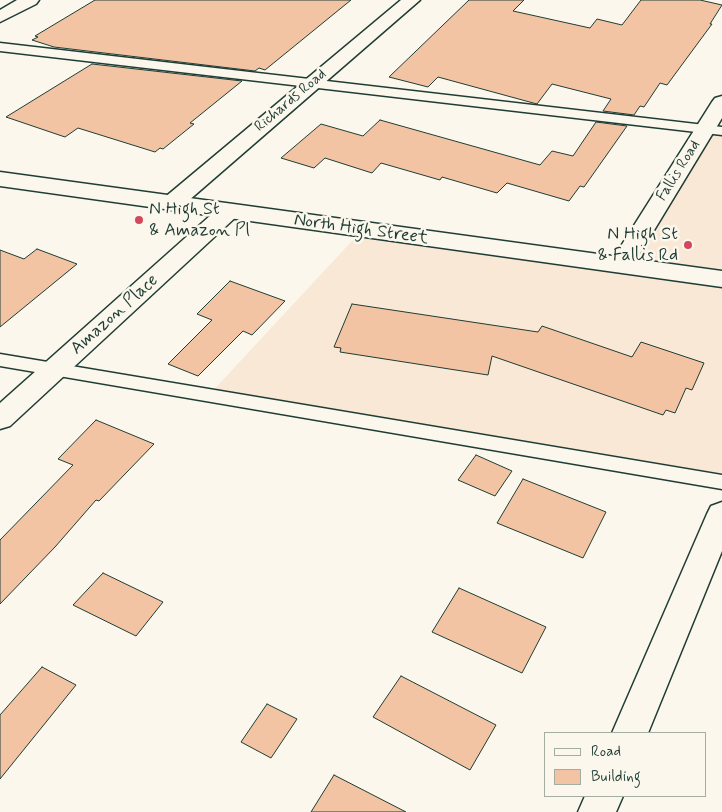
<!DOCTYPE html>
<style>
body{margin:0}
#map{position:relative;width:722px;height:812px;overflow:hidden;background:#fbf7ec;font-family:Mynerve,sans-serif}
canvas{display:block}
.legend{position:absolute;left:544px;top:732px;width:162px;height:65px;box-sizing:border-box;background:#fbf7ec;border:1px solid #a3ada2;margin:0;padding:6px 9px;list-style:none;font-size:15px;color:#1f3d34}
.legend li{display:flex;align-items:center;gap:10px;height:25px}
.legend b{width:25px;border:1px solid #a3ada2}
</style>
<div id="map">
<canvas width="722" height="812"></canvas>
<ul class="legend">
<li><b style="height:6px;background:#fbf7ec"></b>Road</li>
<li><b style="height:14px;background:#f3c4a3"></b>Building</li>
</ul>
</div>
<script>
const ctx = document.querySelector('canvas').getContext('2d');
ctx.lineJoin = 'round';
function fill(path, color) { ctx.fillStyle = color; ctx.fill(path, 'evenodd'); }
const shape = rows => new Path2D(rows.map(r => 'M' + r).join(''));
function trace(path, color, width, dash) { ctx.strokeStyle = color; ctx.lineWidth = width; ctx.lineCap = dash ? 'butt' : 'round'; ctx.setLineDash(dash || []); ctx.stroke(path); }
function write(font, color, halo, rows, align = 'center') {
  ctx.font = font + ' Mynerve,sans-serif'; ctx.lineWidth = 5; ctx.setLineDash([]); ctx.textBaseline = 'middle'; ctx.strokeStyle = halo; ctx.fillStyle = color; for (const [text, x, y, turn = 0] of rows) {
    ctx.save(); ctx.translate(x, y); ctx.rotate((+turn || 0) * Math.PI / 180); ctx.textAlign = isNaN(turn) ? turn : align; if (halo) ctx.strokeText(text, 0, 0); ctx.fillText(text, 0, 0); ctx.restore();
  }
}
const built = shape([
 [705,126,722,128,722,485,207,397,364,228,619,263]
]);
const building = shape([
 [95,0,351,0,265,70,259,68,255,71,54,47,32,40,38,37,35,36,95,0],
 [469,0,524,0,513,11,590,28,597,19,622,25,641,0,700,0,722,5,710,24,712,24,667,85,660,83,644,107,640,106,634,115,603,111,611,99,552,84,537,104,438,77,428,87,389,77,469,0],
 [92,64,242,81,190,123,194,124,163,149,160,148,155,152,78,128,65,137,6,117,92,64],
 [380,120,540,165,552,151,573,156,596,122,627,126,584,187,580,186,569,201,507,183,497,193,442,177,440,180,381,163,372,173,325,158,314,168,281,158,321,124,363,136,380,120],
 [37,249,77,264,0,327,0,250,24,259,37,249],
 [230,281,285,301,252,335,243,331,198,376,168,364,212,320,197,314,230,281],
 [352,304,538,332,542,326,632,357,641,342,704,363,692,390,686,388,675,413,666,410,663,415,492,356,488,375,340,352,341,348,334,347,352,304],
 [96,420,154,444,99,501,96,500,55,547,0,604,0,540,73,465,58,459,96,420],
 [476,455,512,471,495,496,458,480,476,455],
 [523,479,606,512,583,558,497,523,523,479],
 [103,573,163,602,136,636,73,605,103,573],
 [459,588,546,627,522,673,432,632,459,588],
 [42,667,76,685,0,779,0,715,42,667],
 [401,676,496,725,470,770,373,717,401,676],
 [267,704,297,719,271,758,241,742,267,704],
 [334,775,406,812,311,812,334,775]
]);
const lane = shape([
 [0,43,722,127,722,135,0,51,0,43],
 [0,354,722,475,722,489,0,366,0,354]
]);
const street = shape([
 [17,0,39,0,36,4,0,22,0,10,17,0],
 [401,0,420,0,180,208,172,210,164,208,161,203,164,198,401,0],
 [722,96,722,118,633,265,629,270,621,272,613,270,609,265,712,102,715,98,722,96],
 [229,204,237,206,240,211,237,216,10,426,0,429,0,403,221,206,229,204],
 [722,502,722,551,648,733,612,733,707,514,711,506,722,502],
 [585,796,623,796,616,812,578,812,585,796]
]);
const primary = shape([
 [0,172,722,271,722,287,0,186,0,172]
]);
const markers = [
 [139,220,5,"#d1495b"],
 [688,245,5,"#d1495b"]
];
const farStreetnames = [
 ["Richards Road",291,101,-40],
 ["Fallis Road",679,171,-58]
];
const poiNames = [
 ["N High St",149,210],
 ["& Amazon Pl",149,231],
 ["N High St",678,235,"right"],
 ["& Fallis Rd",678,256,"right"]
];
const streetNames = [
 ["North High Street",361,230,8],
 ["Amazon Place",115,315,-42]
];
fill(built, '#f9e8d6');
fill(building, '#f3c4a3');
trace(building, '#1f3d34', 1);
trace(lane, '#1f3d34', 3);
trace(street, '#1f3d34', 3);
trace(primary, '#1f3d34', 3);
fill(lane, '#fbf7ec');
fill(street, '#fbf7ec');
fill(primary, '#fbf7ec');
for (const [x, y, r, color] of markers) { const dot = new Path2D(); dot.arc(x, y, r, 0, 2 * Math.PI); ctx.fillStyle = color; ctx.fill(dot); trace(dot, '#fbf7ec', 2); }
write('15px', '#1f3d34', '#fbf7ec', farStreetnames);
write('18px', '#1f3d34', '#fbf7ec', poiNames, 'left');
write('18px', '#1f3d34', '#fbf7ec', streetNames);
</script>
